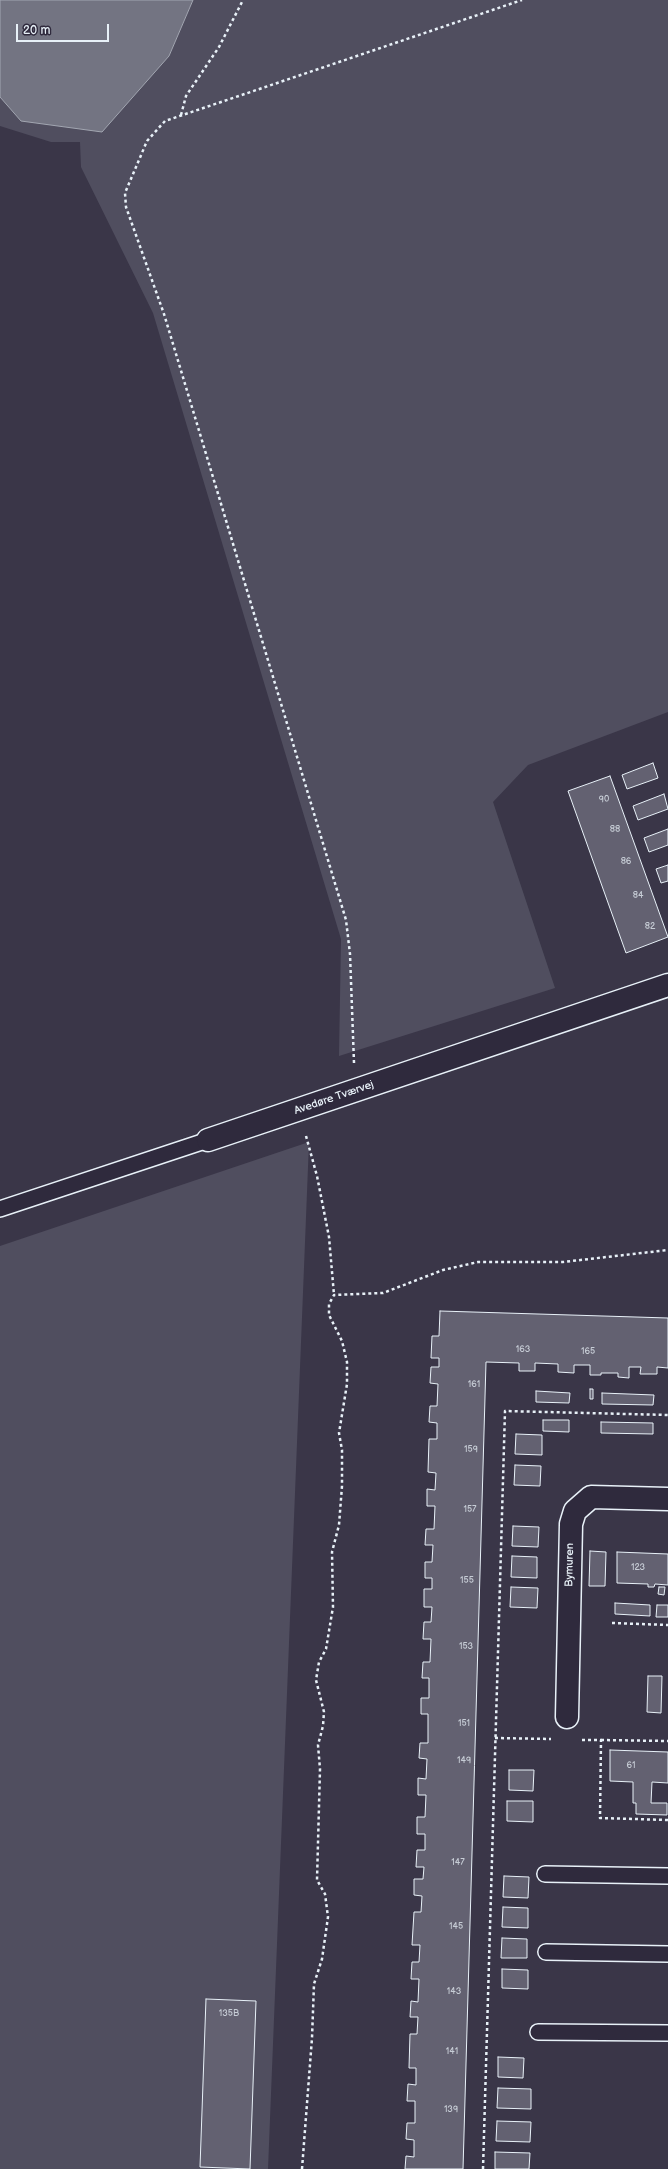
<!DOCTYPE html>
<meta charset="utf-8">
<style>
body{margin:0}
#map{position:relative;width:668px;height:2169px;overflow:hidden;background:#3a3648;font-family:"Balsamiq Sans",sans-serif}
canvas{display:block}
.scale{position:absolute;left:16px;top:24px;width:93px;height:18px;box-sizing:border-box;border:2px solid #e8f1f8;border-top:0;padding-left:5px;font-size:12px;line-height:14px;white-space:nowrap;color:#e8f1f8;-webkit-text-stroke:3px #2f2a3d;paint-order:stroke}
</style>
<div id="map">
<canvas width="668" height="2169"></canvas>
<div class="scale">20 m</div>
</div>
<script>
const ctx = document.querySelector('canvas').getContext('2d');
ctx.lineJoin = 'round';
function fill(path, color) { ctx.fillStyle = color; ctx.fill(path, 'evenodd'); }
const shape = rows => new Path2D(rows.map(r => 'M' + r).join(''));
function trace(path, color, width, dash) { ctx.strokeStyle = color; ctx.lineWidth = width; ctx.lineCap = dash ? 'butt' : 'round'; ctx.setLineDash(dash || []); ctx.stroke(path); }
function write(font, color, halo, rows, align = 'center') {
  ctx.font = font + ' "Balsamiq Sans",sans-serif'; ctx.lineWidth = 4; ctx.setLineDash([]); ctx.textBaseline = 'middle'; ctx.strokeStyle = halo; ctx.fillStyle = color; for (const [text, x, y, turn = 0] of rows) {
    ctx.save(); ctx.translate(x, y); ctx.rotate((+turn || 0) * Math.PI / 180); ctx.textAlign = isNaN(turn) ? turn : align; if (halo) ctx.strokeText(text, 0, 0); ctx.fillText(text, 0, 0); ctx.restore();
  }
}
const green = shape([
 [193,0,668,0,668,712,528,765,493,802,555,988,339,1056,341,939,153,313,81,167,80,142,51,142,0,126,0,97,21,121,169,56],
 [309,1142,268,2169,0,2169,0,1246]
]);
const water = shape([
 [0,0,193,0,169,56,102,132,21,121,0,97,0,0]
]);
const building = shape([
 [653,763,658,778,627,789,622,775,653,763],
 [610,776,668,937,626,953,568,791,610,776],
 [664,794,668,809,638,820,633,806,664,794],
 [668,829,668,845,649,852,644,838,668,829],
 [668,865,668,881,661,883,656,869,668,865],
 [440,1311,668,1318,668,1368,657,1367,657,1374,640,1374,641,1367,629,1367,629,1378,618,1377,618,1373,601,1373,601,1375,590,1375,590,1365,574,1365,574,1373,558,1372,558,1364,535,1363,535,1371,519,1371,519,1363,486,1362,463,2169,405,2169,406,2156,414,2157,414,2140,406,2139,407,2123,415,2123,415,2101,407,2101,408,2084,416,2085,416,2068,409,2068,410,2034,417,2034,418,2017,410,2017,411,2001,418,2002,419,1979,411,1979,412,1962,419,1962,420,1945,412,1945,414,1912,421,1912,422,1896,414,1895,414,1879,423,1879,424,1867,416,1867,417,1850,425,1850,425,1834,417,1834,417,1817,425,1817,426,1795,418,1795,418,1778,426,1779,427,1759,419,1758,420,1743,428,1743,428,1714,421,1714,421,1698,429,1698,429,1678,422,1678,423,1662,430,1662,431,1639,423,1639,424,1622,431,1622,432,1607,424,1607,424,1589,432,1589,432,1578,425,1578,425,1562,432,1562,433,1545,425,1545,426,1529,434,1529,435,1506,427,1506,427,1489,435,1490,436,1473,428,1472,429,1439,437,1439,437,1423,429,1422,430,1406,437,1406,438,1384,430,1383,431,1367,439,1367,439,1358,431,1358,432,1336,439,1336,440,1311],
 [590,1389,593,1389,593,1399,590,1399,590,1389],
 [536,1391,570,1393,569,1403,536,1402,536,1391],
 [602,1393,654,1395,653,1405,602,1404,602,1393],
 [543,1420,569,1420,569,1432,543,1431,543,1420],
 [601,1422,653,1423,653,1434,601,1433,601,1422],
 [516,1434,542,1435,542,1455,515,1454,516,1434],
 [515,1465,541,1466,540,1486,514,1485,515,1465],
 [513,1526,539,1527,538,1547,512,1546,513,1526],
 [590,1551,606,1552,605,1586,589,1586,590,1551],
 [617,1552,668,1554,668,1585,655,1584,654,1587,648,1587,648,1584,617,1583,617,1552],
 [512,1556,537,1557,537,1578,511,1577,512,1556],
 [511,1587,538,1588,537,1608,510,1607,511,1587],
 [659,1587,665,1587,664,1595,658,1594,659,1587],
 [615,1603,650,1605,650,1616,615,1614,615,1603],
 [657,1605,668,1605,668,1617,656,1617,657,1605],
 [648,1676,662,1676,661,1713,647,1712,648,1676],
 [610,1750,668,1752,668,1783,652,1782,651,1803,667,1803,667,1815,636,1814,636,1803,633,1803,633,1782,610,1781,610,1750],
 [509,1770,534,1770,533,1791,509,1790,509,1770],
 [507,1801,533,1801,533,1822,507,1821,507,1801],
 [504,1876,529,1877,528,1898,503,1897,504,1876],
 [503,1907,528,1908,528,1928,502,1927,503,1907],
 [502,1938,527,1939,527,1958,501,1958,502,1938],
 [502,1969,528,1970,528,1989,502,1988,502,1969],
 [206,1999,256,2001,250,2169,200,2167,206,1999],
 [498,2057,524,2058,523,2078,498,2077,498,2057],
 [498,2088,531,2089,531,2109,497,2108,498,2088],
 [497,2121,531,2122,530,2142,496,2141,497,2121],
 [495,2152,530,2153,529,2169,495,2169,495,2152]
]);
const path = shape([
 [181,115,186,96,219,47,243,0],
 [354,1063,350,954,346,920,164,314,126,207,125,193,147,141,165,121,522,0],
 [306,1136,317,1176,329,1237,334,1295],
 [612,1623,668,1625],
 [495,1738,551,1739],
 [582,1740,601,1740,600,1818,668,1820],
 [601,1740,668,1741],
 [302,2169,312,2038,314,1984,322,1959,328,1917,325,1894,317,1880,320,1769,318,1745,323,1726,324,1712,316,1680,319,1662,326,1649,333,1607,332,1552,339,1525,342,1486,342,1450,339,1433,347,1384,347,1362,342,1341,329,1315,329,1304,334,1295,383,1293,443,1270,478,1262,563,1262,668,1250],
 [483,2169,505,1411,668,1415]
]);
const service = shape([
 [0,1209,208,1140],
 [545,1874,668,1876],
 [546,1952,668,1954],
 [538,2032,668,2033]
]);
const minor = shape([
 [208,1140,668,985],
 [567,1717,571,1524,575,1511,591,1497,668,1499]
]);
const numberNames = [
 ["90",604,800],
 ["88",615,830],
 ["86",626,862],
 ["84",638,896],
 ["82",650,927],
 ["163",523,1350],
 ["165",588,1352],
 ["161",474,1385],
 ["159",471,1450],
 ["157",470,1510],
 ["123",638,1568],
 ["155",467,1581],
 ["153",466,1647],
 ["151",464,1724],
 ["149",464,1761],
 ["61",631,1766],
 ["147",458,1863],
 ["145",456,1927],
 ["143",454,1992],
 ["135B",229,2014],
 ["141",452,2052],
 ["139",451,2110]
];
const streetNames = [
 ["Avedøre Tværvej",334,1098,-19],
 ["Bymuren",570,1565,-89]
];
fill(green, '#504e5f');
fill(water, '#737482');
trace(water, '#a2a6b1', 1);
fill(building, '#636171');
trace(building, '#e8f1f8', 1);
trace(service, '#e8f1f8', 18);
trace(minor, '#e8f1f8', 25);
trace(path, '#e8f1f8', 2.5, [3, 3]);
trace(service, '#2f2a3d', 15);
trace(minor, '#2f2a3d', 22);
write('9px', '#c7cdd6', null, numberNames);
write('11px', '#e8f1f8', '#2f2a3d', streetNames);
</script>
